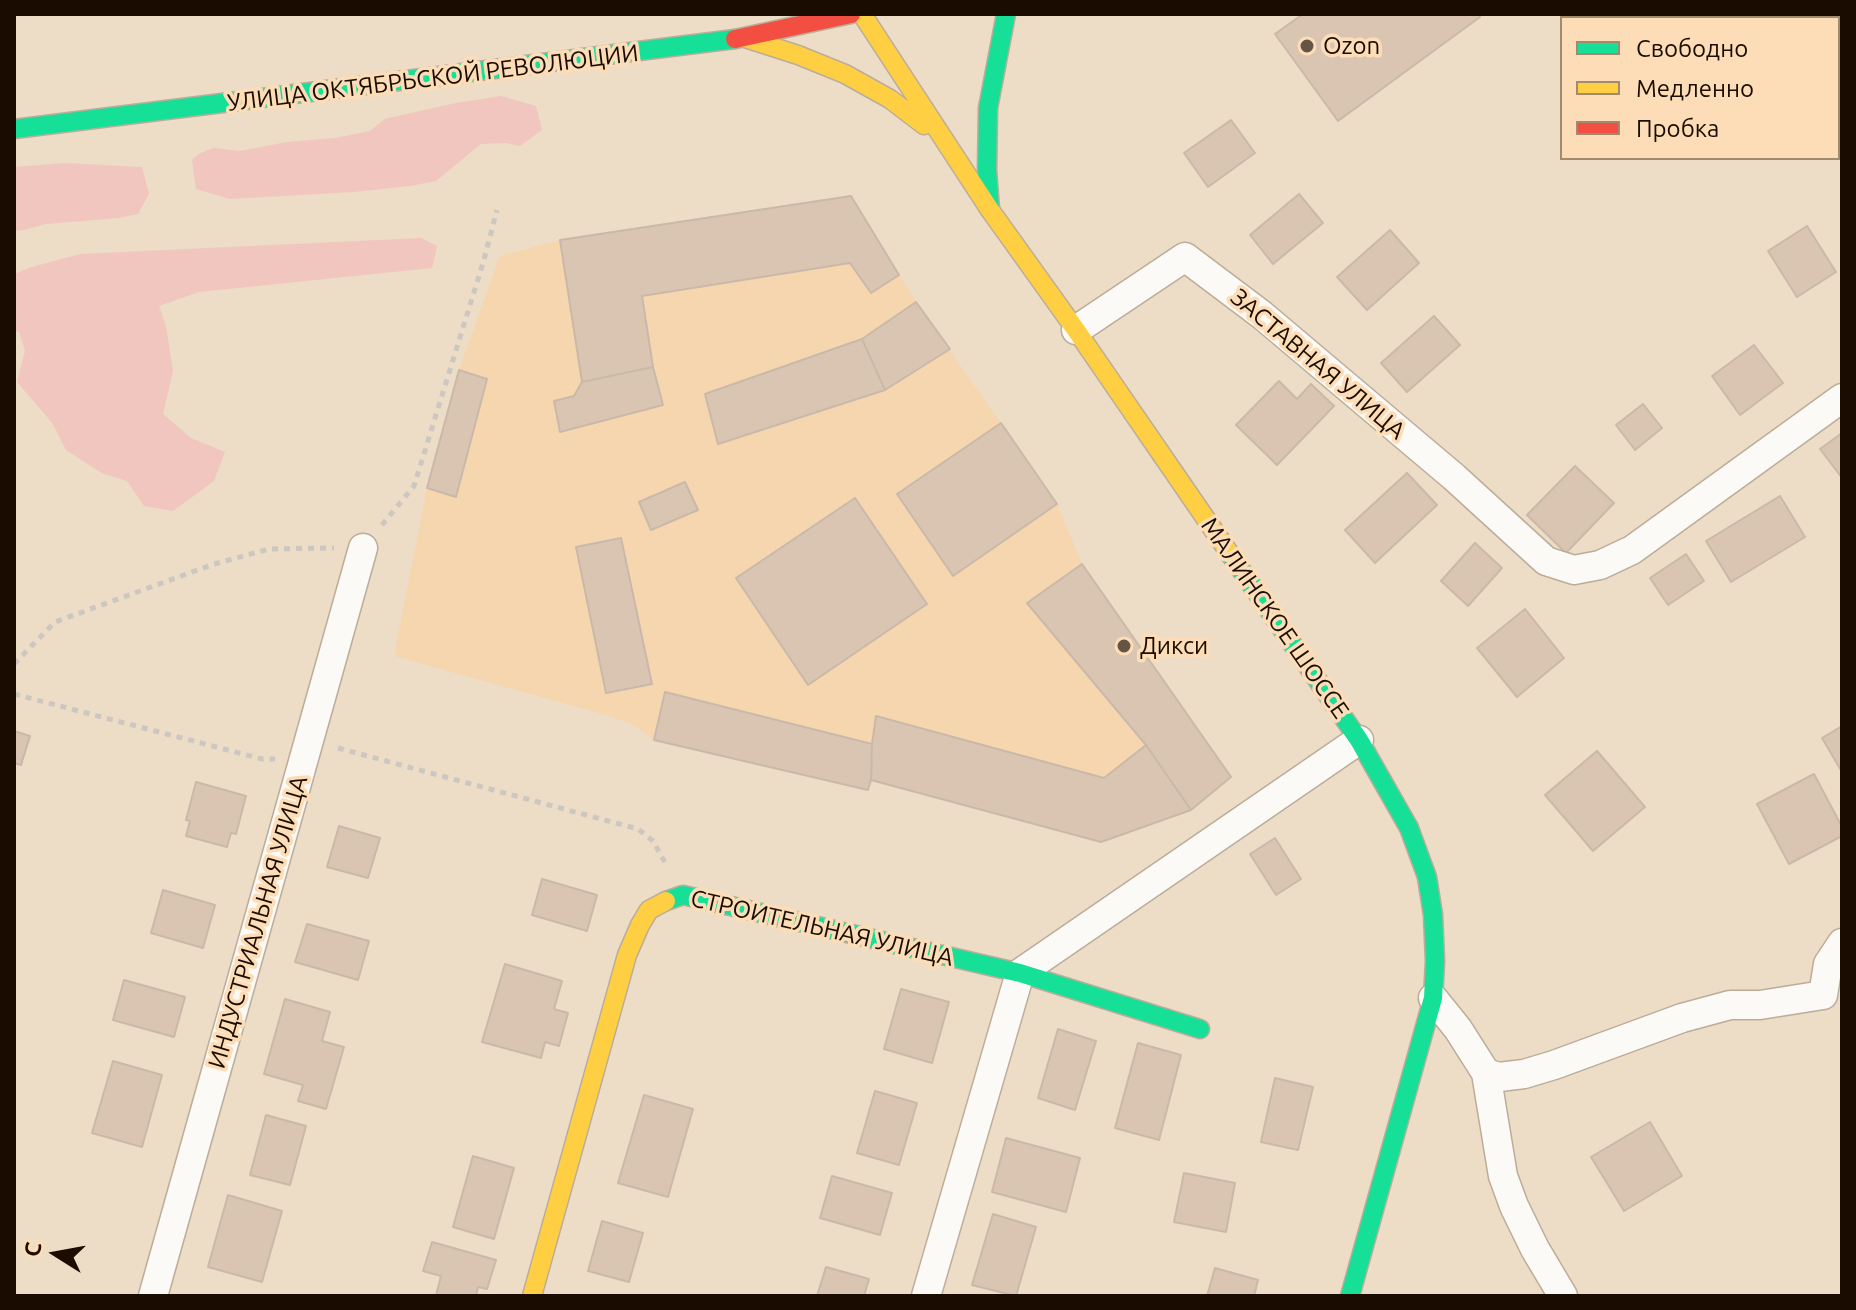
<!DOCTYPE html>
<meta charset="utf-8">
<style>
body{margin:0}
#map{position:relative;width:1856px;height:1310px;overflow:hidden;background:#eddcc6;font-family:Ubuntu,sans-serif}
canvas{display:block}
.frame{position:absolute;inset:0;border:16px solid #1a0d00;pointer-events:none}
.legend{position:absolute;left:1560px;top:16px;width:280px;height:144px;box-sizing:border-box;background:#fcddb7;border:2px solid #a28a6e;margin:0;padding:10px 14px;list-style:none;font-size:24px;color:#1a0d00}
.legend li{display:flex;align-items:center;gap:16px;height:40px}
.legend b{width:40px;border:2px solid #a28a6e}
.north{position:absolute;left:16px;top:1214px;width:80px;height:80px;-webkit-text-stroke:6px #fcddb7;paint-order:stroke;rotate:281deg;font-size:22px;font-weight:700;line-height:32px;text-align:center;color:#1a0d00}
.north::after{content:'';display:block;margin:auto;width:28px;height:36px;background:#1a0d00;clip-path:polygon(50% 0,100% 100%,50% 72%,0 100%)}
</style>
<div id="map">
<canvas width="1856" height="1310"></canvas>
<div class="frame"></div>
<ul class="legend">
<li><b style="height:10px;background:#16e098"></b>Свободно</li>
<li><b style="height:10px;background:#ffcf43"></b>Медленно</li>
<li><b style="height:10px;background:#f24e42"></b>Пробка</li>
</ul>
<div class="north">С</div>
</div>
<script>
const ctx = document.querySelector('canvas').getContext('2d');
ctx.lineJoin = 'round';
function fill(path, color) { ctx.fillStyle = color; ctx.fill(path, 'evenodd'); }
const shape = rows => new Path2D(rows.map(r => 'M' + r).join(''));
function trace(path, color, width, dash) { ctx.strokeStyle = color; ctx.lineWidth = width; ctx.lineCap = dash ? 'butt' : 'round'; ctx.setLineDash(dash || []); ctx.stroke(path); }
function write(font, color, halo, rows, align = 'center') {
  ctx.font = font + ' Ubuntu,sans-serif'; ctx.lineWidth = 7; ctx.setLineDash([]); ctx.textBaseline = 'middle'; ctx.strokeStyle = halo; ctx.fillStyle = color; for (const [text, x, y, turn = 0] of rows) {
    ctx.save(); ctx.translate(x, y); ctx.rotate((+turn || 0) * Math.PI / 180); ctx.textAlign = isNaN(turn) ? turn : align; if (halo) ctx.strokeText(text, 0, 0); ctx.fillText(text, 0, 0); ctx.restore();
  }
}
const built = shape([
 [851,196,916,302,1057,504,1082,564,1231,777,1191,810,1101,842,871,780,868,790,654,740,632,724,606,715,394,656,427,488,459,370,500,256,560,240]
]);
const green = shape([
 [501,96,536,106,542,130,520,146,506,143,481,144,436,181,410,186,353,192,230,199,196,189,192,160,199,154,213,148,240,151,287,142,335,138,370,131,385,119,402,115,456,103],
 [65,163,142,167,149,194,138,214,119,218,46,224,24,230,14,231,14,167],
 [421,238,437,246,432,268,199,292,159,306,166,326,173,371,163,414,191,438,225,452,214,481,173,511,144,506,127,481,102,473,66,450,53,424,17,382,25,351,19,332,14,330,14,274,32,267,80,254]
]);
const building = shape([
 [1303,14,1479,14,1480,17,1338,121,1275,34,1303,14],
 [1231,120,1255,153,1208,187,1184,153,1231,120],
 [1299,194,1323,223,1273,264,1250,235,1299,194],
 [851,196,899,275,871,293,850,263,642,296,653,367,582,382,560,240,851,196],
 [1807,226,1836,272,1797,297,1768,251,1807,226],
 [1390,230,1419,263,1367,310,1337,277,1390,230],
 [916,302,950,349,885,390,862,339,916,302],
 [1434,316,1460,345,1407,392,1381,363,1434,316],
 [862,339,885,390,718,444,705,394,862,339],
 [1754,345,1783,383,1740,415,1712,376,1754,345],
 [653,367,663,405,560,432,554,401,574,396,582,382,653,367],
 [459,370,487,379,456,497,427,488,459,370],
 [1279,381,1297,399,1311,384,1334,406,1277,465,1236,425,1279,381],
 [1643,404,1662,428,1635,450,1616,425,1643,404],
 [1001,423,1057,504,953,576,897,494,1001,423],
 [1842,433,1842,478,1820,449,1842,433],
 [1575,466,1614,503,1566,553,1527,515,1575,466],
 [1407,473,1437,505,1375,563,1345,530,1407,473],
 [685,482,698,510,651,530,639,502,685,482],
 [1780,496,1805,537,1731,582,1706,541,1780,496],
 [855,498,927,604,808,685,736,578,855,498],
 [621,538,652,684,606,693,576,547,621,538],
 [1475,543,1502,568,1468,606,1441,581,1475,543],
 [1686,554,1704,581,1668,605,1650,578,1686,554],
 [1082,564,1231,777,1191,810,1146,745,1027,603,1082,564],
 [1525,609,1564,658,1517,697,1477,648,1525,609],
 [665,692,872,744,871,780,868,790,654,740,665,692],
 [876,716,1104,778,1146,745,1191,810,1101,842,871,780,872,744,876,716],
 [1842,726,1842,772,1822,738,1842,726],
 [14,731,30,736,21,765,14,763,14,731],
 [1597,751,1645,807,1593,851,1545,795,1597,751],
 [1814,774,1842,827,1842,836,1789,864,1757,804,1814,774],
 [196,782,246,796,236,834,231,833,227,847,186,836,190,821,186,820,196,782],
 [339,826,380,838,368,878,327,867,339,826],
 [1275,838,1301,879,1276,895,1250,854,1275,838],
 [542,879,597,895,587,931,532,915,542,879],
 [163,890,215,905,203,948,151,933,163,890],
 [307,924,369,941,358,980,295,962,307,924],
 [505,964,562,981,554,1009,568,1013,559,1046,545,1042,541,1058,482,1042,505,964],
 [124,980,185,997,174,1037,113,1020,124,980],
 [901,989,949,1002,932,1063,884,1049,901,989],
 [285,999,330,1012,322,1041,344,1047,326,1109,298,1101,303,1085,264,1074,285,999],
 [1058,1029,1096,1041,1075,1110,1038,1098,1058,1029],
 [1138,1043,1181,1055,1159,1140,1115,1128,1138,1043],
 [113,1061,162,1075,142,1147,92,1133,113,1061],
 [1275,1078,1313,1087,1298,1150,1261,1142,1275,1078],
 [875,1091,917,1103,899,1165,857,1153,875,1091],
 [644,1095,693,1109,668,1197,618,1183,644,1095],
 [266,1115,306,1126,290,1185,250,1175,266,1115],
 [1650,1122,1682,1176,1624,1211,1591,1157,1650,1122],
 [1006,1138,1080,1158,1066,1212,992,1192,1006,1138],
 [473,1156,514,1168,494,1239,453,1227,473,1156],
 [1184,1173,1235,1183,1226,1232,1174,1222,1184,1173],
 [832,1176,892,1193,880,1235,820,1218,832,1176],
 [228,1195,282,1211,262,1282,208,1267,228,1195],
 [993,1214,1036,1227,1016,1296,972,1285,993,1214],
 [602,1221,643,1233,629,1282,588,1271,602,1221],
 [432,1242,496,1260,487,1289,478,1287,476,1296,436,1296,441,1276,423,1271,432,1242],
 [826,1267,869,1279,864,1296,817,1296,826,1267],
 [1215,1268,1258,1280,1254,1296,1207,1296,1215,1268]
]);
const path = shape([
 [382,525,414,486,483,263,497,210],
 [14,664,55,622,214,564,269,549,334,548],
 [14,694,262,759,275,759],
 [338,748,638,829,653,841,667,866]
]);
const street = shape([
 [1076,330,1185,257,1262,315,1454,477,1546,561,1574,570,1600,565,1632,550,1842,398],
 [1823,995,1828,964,1842,943],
 [1433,998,1458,1029,1486,1073,1503,1176,1514,1206,1535,1249,1563,1296],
 [1486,1073,1499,1077,1524,1074,1554,1065,1682,1018,1730,1005,1760,1005,1823,995],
 [153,1296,363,548],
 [926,1296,1020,973,1359,740]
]);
const fast = shape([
 [14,129,735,39],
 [990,210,987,170,988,108,1006,14],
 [1230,554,1359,740,1409,828,1427,877,1433,915,1435,961,1433,998,1350,1296],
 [666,901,683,895,1020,973,1200,1029]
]);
const slow = shape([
 [862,14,990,210,1076,330,1230,554],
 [745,38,798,55,845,74,890,99,924,125],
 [532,1296,627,955,640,925,649,910,666,901]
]);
const jam = shape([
 [735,39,851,14]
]);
const markers = [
 [1307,46,8,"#645545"],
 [1124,646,8,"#645545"]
];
const poiNames = [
 ["Ozon",1323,46],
 ["Дикси",1140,646]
];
const streetNames = [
 ["УЛИЦА ОКТЯБРЬСКОЙ РЕВОЛЮЦИИ",433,78,-7],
 ["ЗАСТАВНАЯ УЛИЦА",1318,364,40],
 ["МАЛИНСКОЕ ШОССЕ",1275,618,55],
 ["ИНДУСТРИАЛЬНАЯ УЛИЦА",258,922,-74],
 ["СТРОИТЕЛЬНАЯ УЛИЦА",822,928,13]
];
fill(built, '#f5d6ae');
fill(green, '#f0c6bf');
fill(building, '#dac5b3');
trace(building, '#cab9a9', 2);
trace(street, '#bbad9a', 31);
trace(fast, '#bbad9a', 21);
trace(slow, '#bbad9a', 21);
trace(jam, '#bbad9a', 21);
trace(path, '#ccc7c1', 5, [6, 6]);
trace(street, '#fcfaf6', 28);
trace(fast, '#16e098', 18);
trace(slow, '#ffcf43', 18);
trace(jam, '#f24e42', 18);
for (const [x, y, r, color] of markers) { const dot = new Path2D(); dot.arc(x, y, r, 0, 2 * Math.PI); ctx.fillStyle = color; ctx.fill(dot); trace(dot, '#fcddb7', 3); }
write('24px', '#1a0d00', '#fcddb7', poiNames, 'left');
write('24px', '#1a0d00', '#fcddb7', streetNames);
</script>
